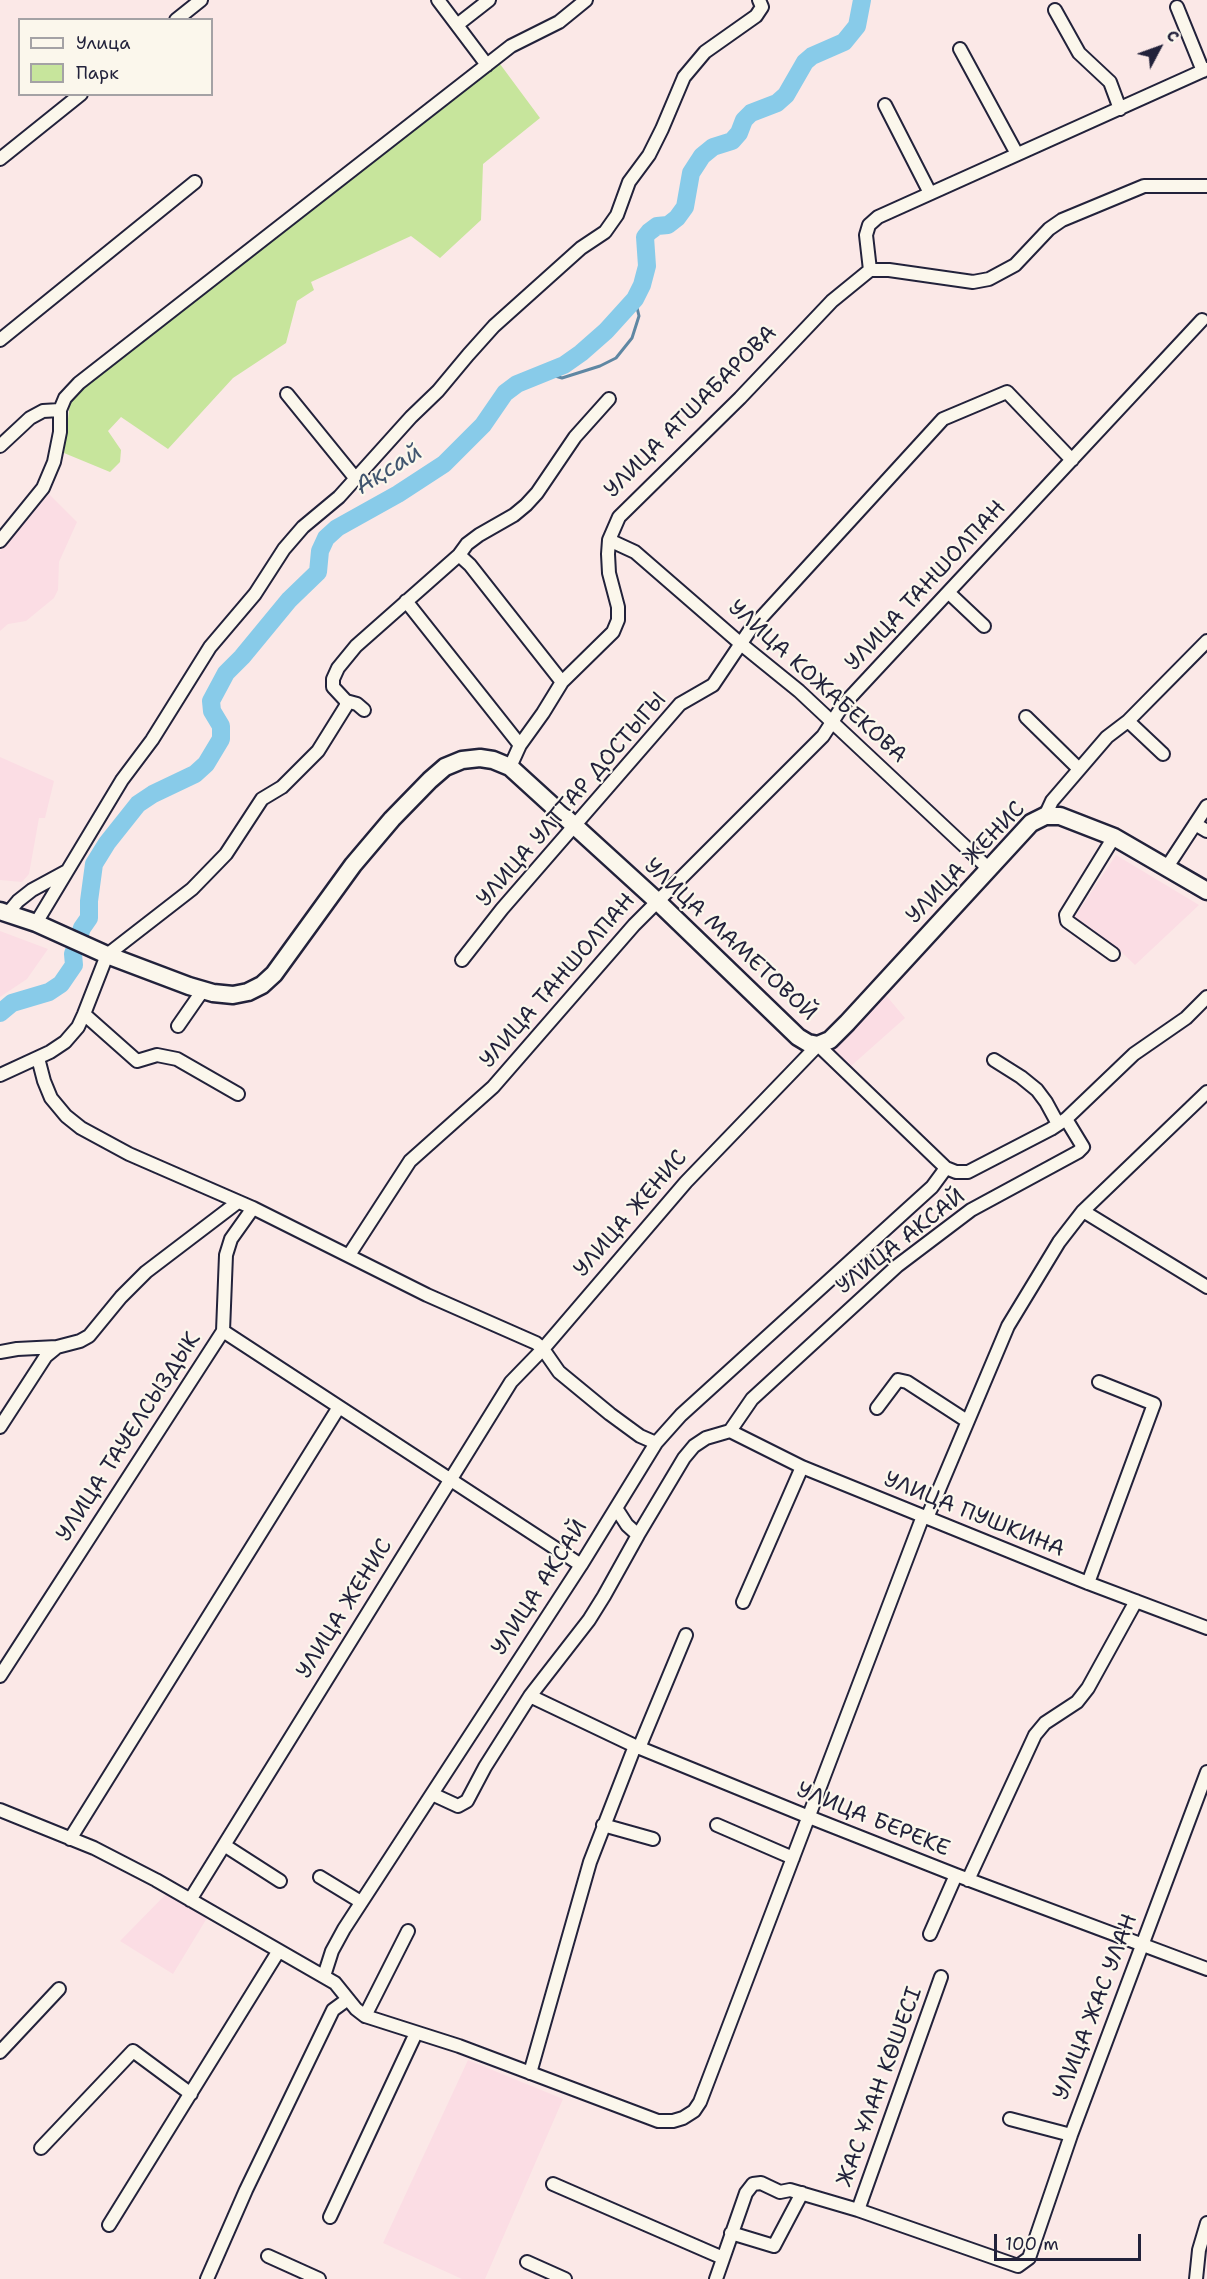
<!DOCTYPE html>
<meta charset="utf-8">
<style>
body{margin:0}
#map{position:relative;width:1207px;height:2279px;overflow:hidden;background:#fbe8e7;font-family:"Shantell Sans",sans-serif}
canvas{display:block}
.legend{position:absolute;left:18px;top:18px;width:195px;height:78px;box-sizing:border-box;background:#fbf7ec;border:2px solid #a4a2a5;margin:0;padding:8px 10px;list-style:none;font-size:18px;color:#22223b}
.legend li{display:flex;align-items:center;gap:12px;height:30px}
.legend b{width:30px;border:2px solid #a4a2a5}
.north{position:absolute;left:1129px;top:18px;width:60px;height:60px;-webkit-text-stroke:4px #fbf7ec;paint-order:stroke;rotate:49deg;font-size:16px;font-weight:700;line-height:24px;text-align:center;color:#22223b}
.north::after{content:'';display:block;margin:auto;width:21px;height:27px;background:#22223b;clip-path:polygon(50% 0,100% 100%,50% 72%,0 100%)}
.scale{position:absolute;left:994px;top:2234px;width:147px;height:27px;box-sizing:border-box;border:3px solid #22223b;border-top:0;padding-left:8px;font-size:18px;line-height:21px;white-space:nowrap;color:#22223b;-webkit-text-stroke:4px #fbf7ec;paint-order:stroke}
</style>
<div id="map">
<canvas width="1207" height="2279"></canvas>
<ul class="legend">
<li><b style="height:8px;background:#fbf7ec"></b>Улица</li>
<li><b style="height:16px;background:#c7e59c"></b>Парк</li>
</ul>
<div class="north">С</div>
<div class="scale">100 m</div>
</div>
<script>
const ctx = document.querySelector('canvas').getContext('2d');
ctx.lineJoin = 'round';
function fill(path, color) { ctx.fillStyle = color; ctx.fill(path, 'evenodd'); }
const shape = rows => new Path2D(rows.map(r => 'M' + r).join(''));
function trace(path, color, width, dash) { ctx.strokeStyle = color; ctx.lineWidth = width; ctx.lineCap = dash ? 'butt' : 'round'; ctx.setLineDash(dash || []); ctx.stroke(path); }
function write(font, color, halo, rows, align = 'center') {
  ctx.font = font + ' "Shantell Sans",sans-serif'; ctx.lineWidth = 4.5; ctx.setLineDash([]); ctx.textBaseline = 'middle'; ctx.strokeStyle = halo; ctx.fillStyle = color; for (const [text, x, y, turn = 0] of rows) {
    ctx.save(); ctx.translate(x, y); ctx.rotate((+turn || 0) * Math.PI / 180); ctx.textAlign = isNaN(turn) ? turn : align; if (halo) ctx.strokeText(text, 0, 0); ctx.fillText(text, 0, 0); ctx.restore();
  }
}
const built = shape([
 [49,494,77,522,59,562,58,590,54,598,26,621,8,624,0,631,0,551],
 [0,757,54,781,45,818,39,818,29,874,22,882,0,880],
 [1116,855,1199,905,1135,965,1115,946,1074,918],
 [0,931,48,949,27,979,0,997],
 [885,994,905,1018,851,1066,833,1050],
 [167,1893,207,1918,173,1974,120,1941],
 [468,2060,563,2099,485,2279,462,2279,383,2243]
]);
const green = shape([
 [500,64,540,118,483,164,481,220,440,258,411,236,311,282,314,290,297,301,286,343,233,378,168,449,121,417,108,431,121,450,120,462,110,472,64,453,70,402,84,387]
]);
const stream = shape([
 [545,373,562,378,600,366,616,358,632,338,639,316,635,299]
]);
const river = shape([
 [0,1013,12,1003,49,992,61,984,74,965,73,954,82,928,89,918,89,901,94,864,107,843,138,804,153,794,195,774,206,764,221,739,221,726,212,711,211,701,226,673,242,657,289,600,318,572,320,551,326,538,337,528,398,494,444,464,483,425,505,393,517,384,564,365,581,353,606,331,635,299,642,285,647,266,645,237,649,232,657,226,668,225,677,218,685,207,691,173,702,156,713,147,732,141,739,133,744,120,751,113,777,103,786,95,805,62,812,56,844,42,857,26,862,0]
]);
const street = shape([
 [438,0,487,65],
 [1177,7,1203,71],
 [1055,10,1079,53,1110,82,1120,109],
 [176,20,201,0],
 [457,25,489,0],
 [960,49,1017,154],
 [885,105,930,193],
 [0,159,81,94],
 [870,270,889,270,973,282,989,279,1015,265,1049,229,1062,220,1144,186,1207,186],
 [0,340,195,182],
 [287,394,356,479],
 [0,446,30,418,43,411,60,410],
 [609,540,635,552,741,644,799,691,988,868],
 [0,541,43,488,54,462,60,432,60,410,65,398,79,383,511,46,559,22,586,0],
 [459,555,470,565,562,682],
 [949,593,984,626],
 [406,601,520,745],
 [346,701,357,704,364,710],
 [1026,717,1079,769],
 [1128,721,1163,754],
 [510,767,520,745,543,713,562,682,613,632,618,620,618,607,609,573,608,554,609,540,619,517,740,398,832,301,870,270,866,235,869,225,878,217,1207,69],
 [1045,816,1052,801,1107,737,1128,721,1207,641],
 [1195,824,1207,831],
 [1167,867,1207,806],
 [8,913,18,901,32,890,67,871],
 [36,923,122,780,152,740,210,647,255,594,284,549,303,527,339,497,411,417,438,391,468,355,494,326,581,248,605,232,617,215,629,182,649,155,662,129,684,77,705,52,756,16,762,7,759,0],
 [1113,954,1067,921,1066,915,1114,837],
 [462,960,502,909,680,704,713,685,750,630,943,419,1007,392,1072,460],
 [84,1014,137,1061,157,1055,177,1059,238,1094],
 [178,1026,203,990],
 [38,1058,44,1081,51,1098,66,1116,81,1128,129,1154,253,1208,427,1295,536,1343,543,1349,559,1372,610,1414,640,1436,656,1443],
 [994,1060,1021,1077,1037,1090,1046,1102,1058,1124],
 [0,1075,50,1052,65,1042,78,1027,84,1014,107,955,192,889,226,854,262,799,282,787,318,751,346,706,346,701,333,687,333,679,338,668,356,646,459,555,467,544,479,535,514,515,526,505,537,493,575,437,609,399],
 [1083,1211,1207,1287],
 [349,1255,410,1161,493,1087,634,925,823,736,843,705,1202,320],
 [223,1331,581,1565],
 [0,1352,17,1349,57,1347],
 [877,1408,898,1380,907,1382,967,1421],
 [0,1427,46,1356,57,1347,80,1341,89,1336,121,1297,146,1272,238,1202],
 [730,1431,802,1467,1088,1583,1207,1628],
 [616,1508,627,1525,638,1535],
 [927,1518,1008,1326,1059,1242,1083,1211,1207,1092],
 [1088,1583,1154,1404,1099,1382],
 [743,1602,802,1467],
 [0,1676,223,1331,226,1255,231,1239,253,1208],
 [530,1696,635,1746,809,1817,956,1875,1207,1969],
 [639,1748,686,1635],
 [432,1794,458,1806,467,1801,485,1767,530,1696,589,1620,604,1596,638,1535,684,1458,694,1446,706,1438,730,1431,752,1399,897,1266,971,1210,1078,1152,1083,1147,1066,1119],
 [0,1810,94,1848,156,1880,335,1983,356,2009,365,2016,459,2046,658,2121,673,2121,683,2118,694,2111,700,2102,923,1516],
 [603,1825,653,1839],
 [717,1825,793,1858],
 [70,1839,339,1407],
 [224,1845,280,1881],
 [320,1877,361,1902],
 [968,1880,1035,1735,1045,1723,1077,1702,1088,1688,1136,1601],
 [190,1900,511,1382,543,1349,686,1182,818,1045,946,1168],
 [930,1934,956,1875],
 [324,1976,332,1951,344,1929,581,1565,656,1443,681,1415,932,1187,946,1168,956,1172,968,1172,1051,1129,1066,1119,1134,1054,1186,1018,1207,997],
 [365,2016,408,1931],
 [0,2052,59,1989],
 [530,2073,590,1862,635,1746],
 [1010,2119,1071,2135],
 [41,2148,133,2051,191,2094],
 [553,2184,723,2258],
 [858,2210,941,1977],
 [330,2217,416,2033],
 [109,2225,278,1952],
 [731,2233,774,2246,802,2193],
 [268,2256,319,2279],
 [527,2262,565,2279],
 [207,2279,246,2190,333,2010,348,1999],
 [716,2279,746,2193,753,2184,761,2183,780,2192,790,2190,858,2210,1018,2266,1029,2258,1071,2135,1207,1772],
 [1196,2279,1199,2250,1207,2223]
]);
const secondary = shape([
 [0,911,36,923,107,955,189,986,213,993,233,995,248,992,262,985,274,974,353,865,392,819,430,780,445,767,462,760,480,758,493,760,510,767,657,901,798,1037,808,1043,818,1045,830,1040,847,1023,1031,823,1045,816,1060,816,1114,837,1207,891]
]);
const streetNames = [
 ["УЛИЦА АТШАБАРОВА",691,412,-45],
 ["УЛИЦА ТАНШОЛПАН",926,586,-47],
 ["УЛИЦА КОЖАБЕКОВА",817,682,42],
 ["УЛИЦА УЛТТАР ДОСТЫГЫ",572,800,-49],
 ["УЛИЦА ЖЕНИС",966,863,-46],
 ["УЛИЦА МАМЕТОВОЙ",730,940,43],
 ["УЛИЦА ТАНШОЛПАН",558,981,-49],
 ["УЛИЦА ЖЕНИС",631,1214,-49],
 ["УЛИЦА АКСАЙ",901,1242,-38],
 ["УЛИЦА ТАУЕЛСЫЗДЫК",129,1437,-57],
 ["УЛИЦА ПУШКИНА",974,1515,22],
 ["УЛИЦА АКСАЙ",540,1588,-57],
 ["УЛИЦА ЖЕНИС",345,1609,-58],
 ["УЛИЦА БЕРЕКЕ",873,1820,22],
 ["УЛИЦА ЖАС УЛАН",1096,2007,-69],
 ["ЖАС ҰЛАН КӨШЕСІ",880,2087,-70]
];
const waterNames = [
 ["Ақсай",389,470,-32]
];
fill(built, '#fbdde4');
fill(green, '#c7e59c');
trace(stream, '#5f87a3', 3);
trace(river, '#88cbe9', 18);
trace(street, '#22223b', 16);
trace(secondary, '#22223b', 21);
trace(street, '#fbf7ec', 12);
trace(secondary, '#fbf7ec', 16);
write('22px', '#22223b', '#fbf7ec', streetNames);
write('italic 24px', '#41556f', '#fbf7ec', waterNames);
</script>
